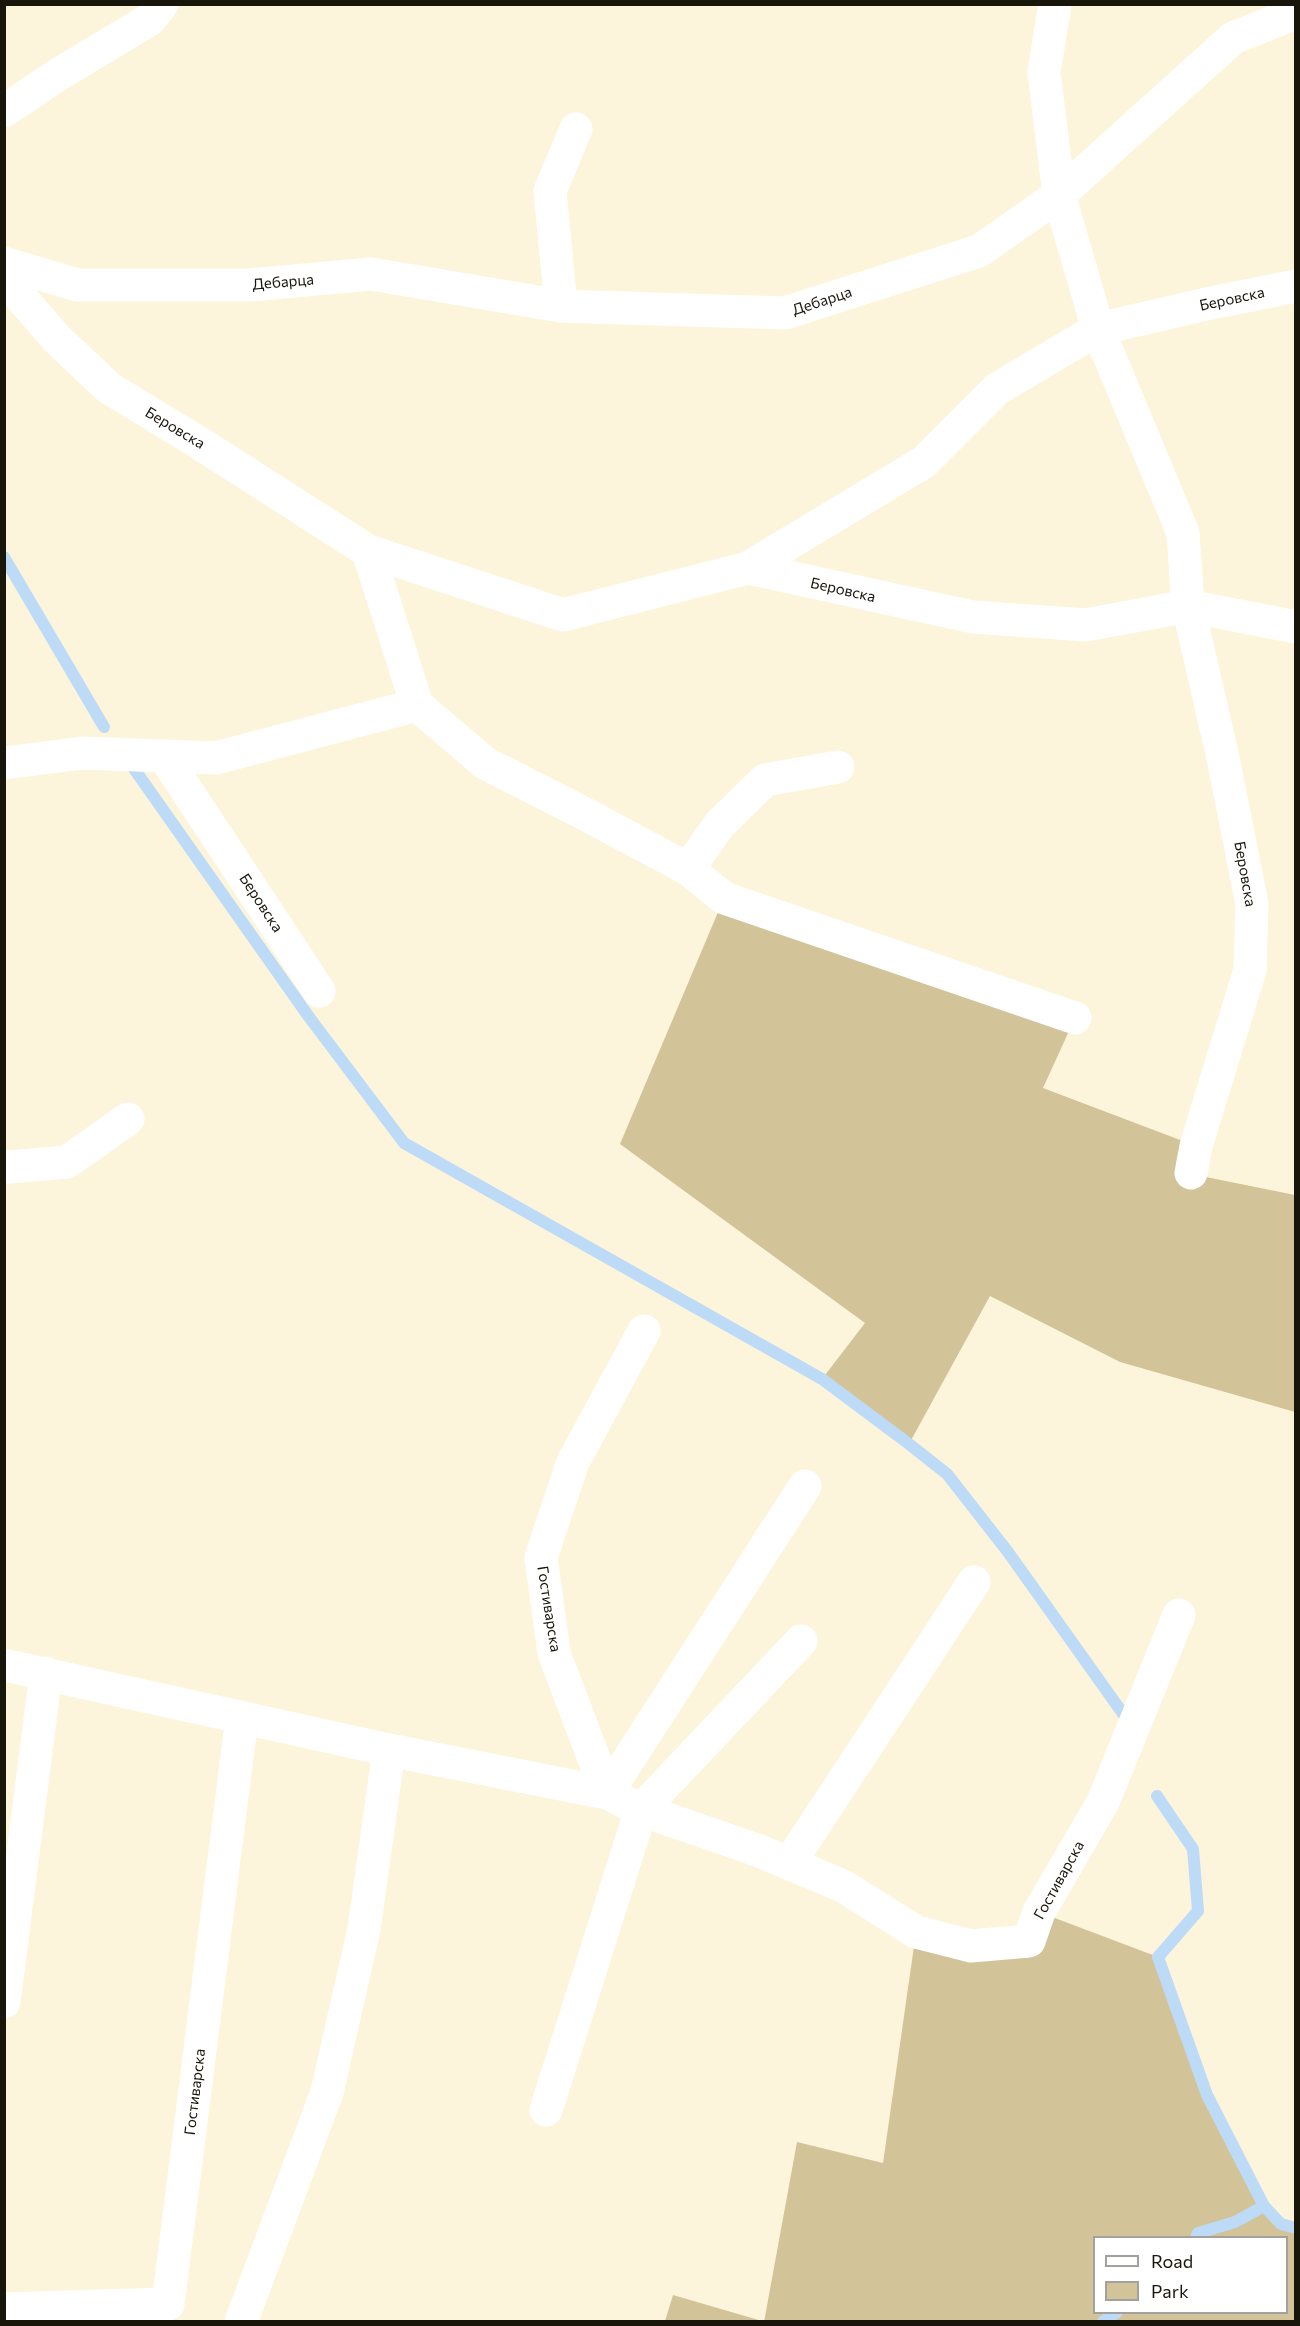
<!DOCTYPE html>
<meta charset="utf-8">
<style>
body{margin:0}
#map{position:relative;width:1300px;height:2326px;overflow:hidden;background:#fdf5db;font-family:Commissioner,sans-serif}
canvas{display:block}
.frame{position:absolute;inset:0;border:6px solid #18150b;pointer-events:none}
.legend{position:absolute;left:1093px;top:2236px;width:195px;height:78px;box-sizing:border-box;background:#fff;border:2px solid #a3a19d;margin:0;padding:8px 10px;list-style:none;font-size:18px;color:#18150b}
.legend li{display:flex;align-items:center;gap:12px;height:30px}
.legend b{width:30px;border:2px solid #a3a19d}
</style>
<div id="map">
<canvas width="1300" height="2326"></canvas>
<div class="frame"></div>
<ul class="legend">
<li><b style="height:8px;background:#fff"></b>Road</li>
<li><b style="height:16px;background:#d2c498"></b>Park</li>
</ul>
</div>
<script>
const ctx = document.querySelector('canvas').getContext('2d');
ctx.lineJoin = 'round';
function fill(path, color) { ctx.fillStyle = color; ctx.fill(path, 'evenodd'); }
const shape = rows => new Path2D(rows.map(r => 'M' + r).join(''));
function trace(path, color, width, dash) { ctx.strokeStyle = color; ctx.lineWidth = width; ctx.lineCap = dash ? 'butt' : 'round'; ctx.setLineDash(dash || []); ctx.stroke(path); }
function write(font, color, halo, rows, align = 'center') {
  ctx.font = font + ' Commissioner,sans-serif'; ctx.lineWidth = 6; ctx.setLineDash([]); ctx.textBaseline = 'middle'; ctx.strokeStyle = halo; ctx.fillStyle = color; for (const [text, x, y, turn = 0] of rows) {
    ctx.save(); ctx.translate(x, y); ctx.rotate((+turn || 0) * Math.PI / 180); ctx.textAlign = isNaN(turn) ? turn : align; if (halo) ctx.strokeText(text, 0, 0); ctx.fillText(text, 0, 0); ctx.restore();
  }
}
const green = shape([
 [724,898,1075,1018,1043,1088,1196,1146,1191,1174,1295,1195,1295,1412,1120,1362,990,1296,909,1444,822,1379,865,1323,620,1144],
 [1039,1912,1158,1957,1207,2095,1264,2206,1281,2224,1295,2228,1295,2321,764,2322,797,2142,883,2163,916,1932,1029,1941],
 [1094,2238,1286,2238,1286,2312,1094,2312],
 [673,2295,762,2321,665,2321]
]);
const stream = shape([
 [4,557,104,727],
 [130,763,309,1017,404,1143,822,1379,909,1444,947,1474,1008,1552,1126,1718],
 [1157,1796,1193,1849,1198,1911,1158,1957,1207,2095,1264,2206,1281,2224,1296,2228],
 [1196,2238,1198,2233,1235,2222,1264,2206],
 [1103,2322,1117,2312]
]);
const street = shape([
 [1055,4,1044,72,1059,195,1098,329,1183,533,1188,606,1223,758,1252,904,1250,970,1196,1146,1191,1173],
 [4,111,56,76,149,20,162,4],
 [4,263,77,285,251,285,371,274,561,306,785,313,979,251,1059,195,1233,38,1296,13],
 [4,278,57,339,109,388,201,444,368,551,563,615,748,568,924,462,997,389,1098,329,1211,303,1296,286],
 [561,306,550,191,576,129],
 [368,551,417,705,485,763,587,815,688,869,724,898,1075,1018],
 [748,568,973,617,1086,625,1188,606,1296,627],
 [164,756,319,991],
 [4,763,83,753,216,758,417,705],
 [688,869,720,824,765,780,838,767],
 [4,1166,9,1167,67,1162,128,1119],
 [4,1665,389,1750,607,1793,641,1810,757,1850,843,1886,916,1932,971,1946,1029,1941,1039,1912,1103,1802,1179,1615],
 [607,1793,554,1653,541,1557,573,1462,644,1331],
 [607,1793,805,1486],
 [789,1864,974,1582],
 [4,2002,46,1673],
 [546,2110,641,1810,801,1641],
 [4,2309,168,2304,242,1717],
 [241,2322,327,2092,364,1929,389,1750]
]);
const streetNames = [
 ["Дебарца",283,282,-5],
 ["Беровска",1232,299,-12],
 ["Дебарца",822,301,-18],
 ["Беровска",175,428,31],
 ["Беровска",843,590,13],
 ["Беровска",1245,874,80],
 ["Беровска",261,903,57],
 ["Гостиварска",549,1609,81],
 ["Гостиварска",1059,1880,-61],
 ["Гостиварска",195,2092,-83]
];
fill(green, '#d2c498');
trace(stream, '#bddbf7', 12);
trace(street, '#fff', 33);
write('15px', '#18150b', '#fff', streetNames);
</script>
